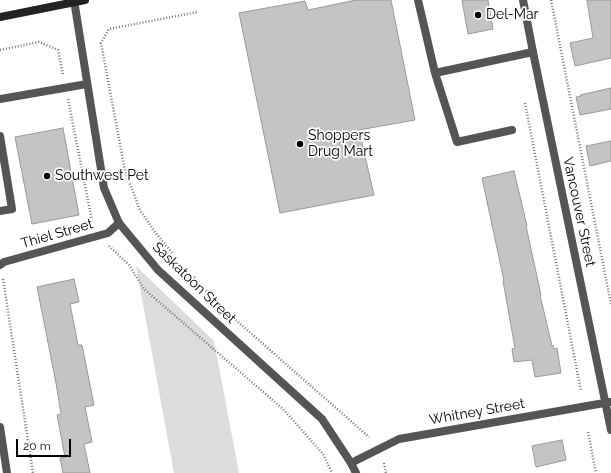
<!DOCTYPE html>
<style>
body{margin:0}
#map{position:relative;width:611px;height:473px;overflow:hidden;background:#fff;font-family:Raleway,sans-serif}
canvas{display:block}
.scale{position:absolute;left:16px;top:439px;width:55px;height:18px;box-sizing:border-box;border:2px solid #000;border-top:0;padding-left:5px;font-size:12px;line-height:14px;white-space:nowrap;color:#000;-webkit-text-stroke:3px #fff;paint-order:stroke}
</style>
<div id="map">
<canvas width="611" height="473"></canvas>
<div class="scale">20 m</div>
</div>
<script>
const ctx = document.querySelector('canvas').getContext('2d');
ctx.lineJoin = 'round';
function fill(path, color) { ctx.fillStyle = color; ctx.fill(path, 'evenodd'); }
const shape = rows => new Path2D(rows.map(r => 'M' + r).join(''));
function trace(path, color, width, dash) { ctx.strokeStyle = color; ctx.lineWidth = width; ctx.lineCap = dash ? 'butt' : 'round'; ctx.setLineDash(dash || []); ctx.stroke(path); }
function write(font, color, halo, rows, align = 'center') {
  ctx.font = font + ' Raleway,sans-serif'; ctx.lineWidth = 3.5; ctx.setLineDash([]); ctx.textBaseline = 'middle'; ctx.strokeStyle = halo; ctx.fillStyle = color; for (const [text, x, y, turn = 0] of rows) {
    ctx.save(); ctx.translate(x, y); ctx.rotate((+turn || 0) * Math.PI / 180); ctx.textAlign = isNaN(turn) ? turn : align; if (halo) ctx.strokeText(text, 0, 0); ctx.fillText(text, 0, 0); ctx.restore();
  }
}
const green = shape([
 [136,266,214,341,239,473,174,473]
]);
const building = shape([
 [356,0,391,0,415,120,359,130,374,195,280,213,239,13,305,1,308,10,356,0],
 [462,0,488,0,493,29,468,34,462,0],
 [587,0,611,0,611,58,575,66,570,43,593,38,587,0],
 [611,88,611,109,580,115,576,97,581,96,580,95,611,88],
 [63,128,79,215,32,224,15,137,63,128],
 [611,141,611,161,590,166,586,146,611,141],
 [514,171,527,226,526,226,541,295,540,295,552,346,553,345,554,349,557,348,561,373,535,377,532,360,514,362,512,349,515,348,503,281,504,281,482,178,514,171],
 [74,279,79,302,70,304,78,345,82,345,94,405,85,407,92,442,84,444,90,473,63,473,60,458,65,457,57,415,61,414,56,383,37,287,74,279],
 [562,440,566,460,536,467,532,446,562,440]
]);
const path = shape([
 [551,0,611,304],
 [0,50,39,42,58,50,63,75],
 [68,99,92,221],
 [525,103,581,391],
 [109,246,129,265,144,289,283,409,323,454,332,473],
 [172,253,155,232,140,210,125,171,101,43,109,29,198,12],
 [194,277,221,307,369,437],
 [3,279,33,473],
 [588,432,596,473],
 [384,463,386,473]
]);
const service = shape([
 [418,0,435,73,533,52],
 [435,73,457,142,512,130],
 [0,99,87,84],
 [0,136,12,209,0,211]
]);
const minor = shape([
 [523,0,533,52,611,430],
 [0,265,4,262,108,233,119,223],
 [0,427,7,473],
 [351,463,399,439,610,402]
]);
const tertiary = shape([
 [74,0,104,188,119,223,158,270,322,419,351,463,356,473]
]);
const secondary = shape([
 [0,17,85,0]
]);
const markers = [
 [478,15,4,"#000"],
 [300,144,4,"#000"],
 [47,176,4,"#000"]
];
const poiNames = [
 ["Del-Mar",486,15],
 ["Shoppers",308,136],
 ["Drug Mart",308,152],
 ["Southwest Pet",55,176]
];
const streetNames = [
 ["Vancouver Street",579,212,78],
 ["Thiel Street",57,234,-16],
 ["Saskatoon Street",194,283,44],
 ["Whitney Street",477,412,-10]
];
fill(green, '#dcdcdc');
fill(building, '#c4c4c4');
trace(building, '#999', 1);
trace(path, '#777', 2.5, [1, 2]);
trace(service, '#555', 8);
trace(minor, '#555', 8);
trace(tertiary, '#555', 8);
trace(secondary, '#222', 8);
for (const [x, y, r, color] of markers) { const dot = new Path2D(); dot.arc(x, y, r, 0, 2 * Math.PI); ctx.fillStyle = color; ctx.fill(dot); trace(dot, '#fff', 1.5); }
write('14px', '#000', '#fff', poiNames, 'left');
write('14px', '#000', '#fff', streetNames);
</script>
